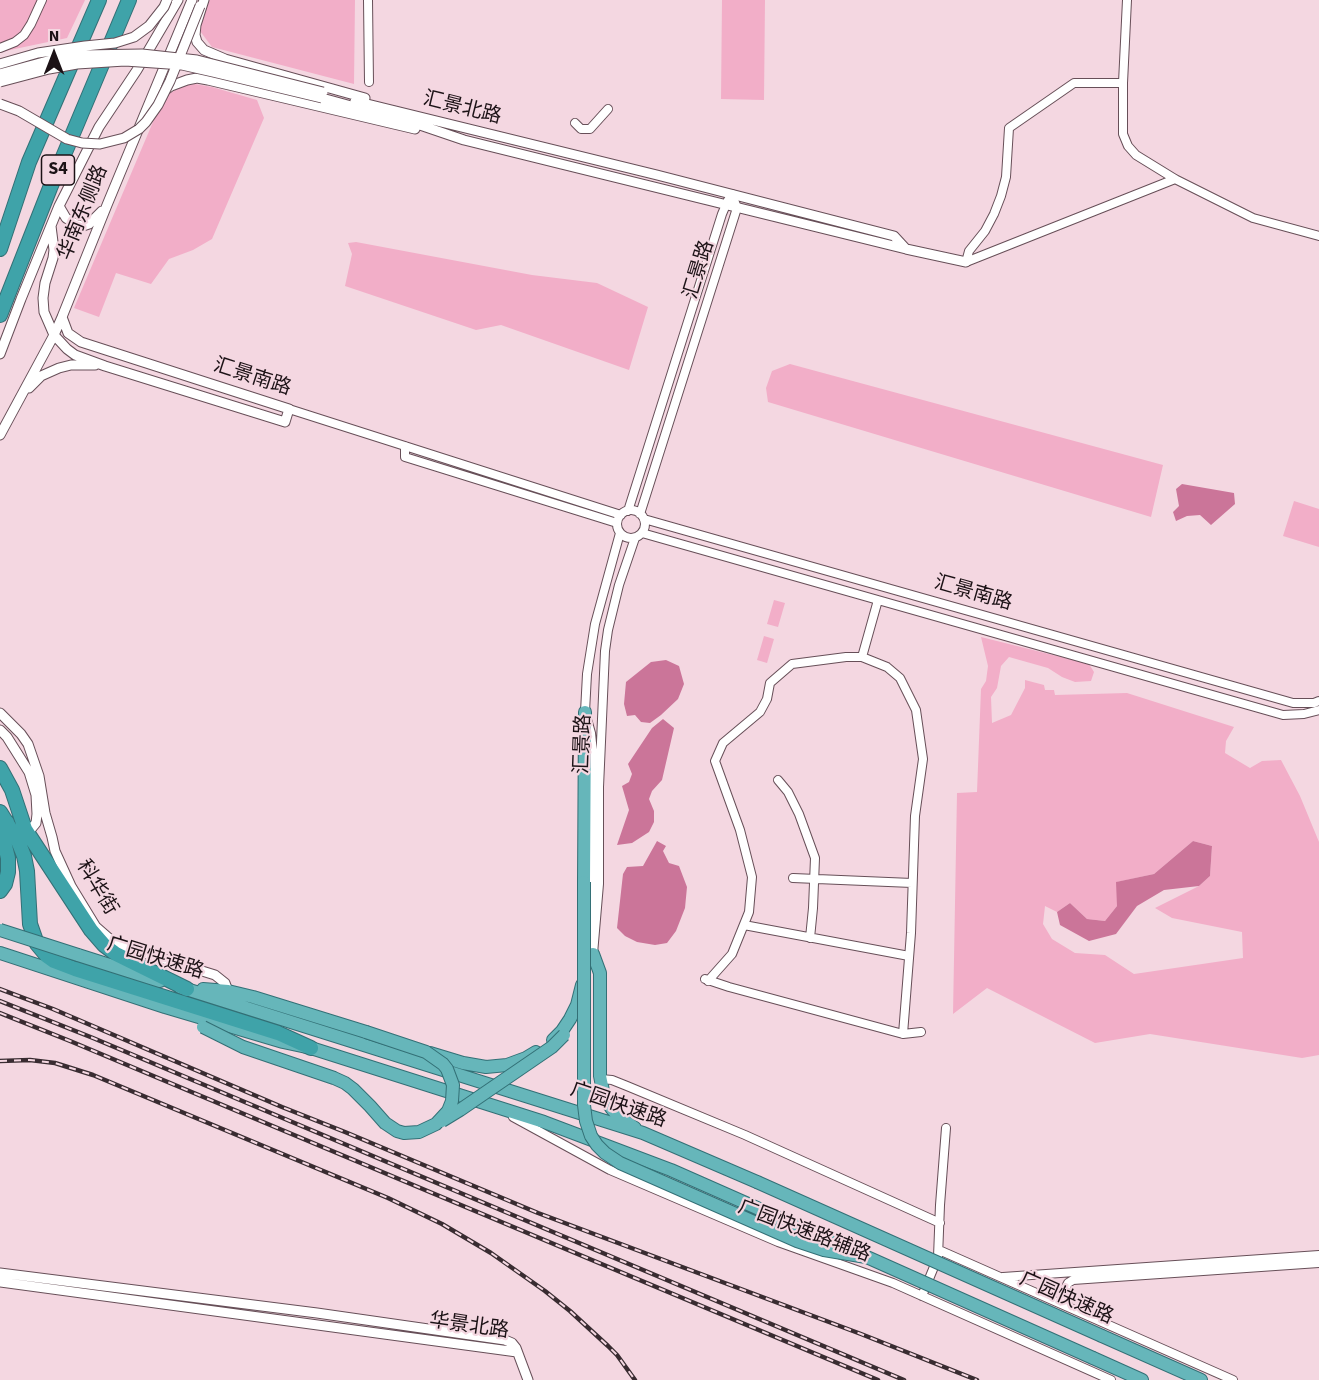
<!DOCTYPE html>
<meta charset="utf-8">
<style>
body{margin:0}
#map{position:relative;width:1319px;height:1380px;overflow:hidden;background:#f4d7e1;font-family:"Source Sans 3",sans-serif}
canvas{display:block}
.north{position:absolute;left:24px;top:24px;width:60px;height:60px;-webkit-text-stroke:4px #f4d7e1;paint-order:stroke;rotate:0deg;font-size:16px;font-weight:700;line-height:24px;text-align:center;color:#1c1216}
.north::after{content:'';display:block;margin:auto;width:21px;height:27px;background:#1c1216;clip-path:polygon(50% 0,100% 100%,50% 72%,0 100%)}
</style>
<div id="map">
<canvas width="1319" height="1380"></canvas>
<div class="north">N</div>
</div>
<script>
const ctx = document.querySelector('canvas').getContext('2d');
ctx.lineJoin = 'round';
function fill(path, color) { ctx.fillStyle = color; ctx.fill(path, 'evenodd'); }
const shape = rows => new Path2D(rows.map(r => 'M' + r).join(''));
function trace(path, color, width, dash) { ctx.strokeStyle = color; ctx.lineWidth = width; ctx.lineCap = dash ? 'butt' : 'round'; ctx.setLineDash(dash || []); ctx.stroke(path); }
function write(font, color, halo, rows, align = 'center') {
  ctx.font = font + ' "Source Sans 3","Noto Sans SC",sans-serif'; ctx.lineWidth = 4.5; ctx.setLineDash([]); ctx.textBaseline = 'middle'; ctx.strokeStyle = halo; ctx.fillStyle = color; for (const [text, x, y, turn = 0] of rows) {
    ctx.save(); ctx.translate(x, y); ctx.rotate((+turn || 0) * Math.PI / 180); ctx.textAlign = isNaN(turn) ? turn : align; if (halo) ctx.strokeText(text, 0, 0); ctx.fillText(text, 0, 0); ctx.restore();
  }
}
const green = shape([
 [0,0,85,0,67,38,10,50,0,53],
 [208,0,355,0,354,84,212,47,200,31,201,13],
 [722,0,765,0,764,100,721,99],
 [195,84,212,87,257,100,264,118,212,239,193,250,169,259,151,284,116,273,99,317,74,308,164,96,183,86],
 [356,242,532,275,597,283,648,307,629,370,501,325,476,330,345,286,352,254,348,243],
 [790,364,1163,465,1151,517,768,402,766,388,772,371],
 [1294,501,1319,509,1319,547,1283,536],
 [774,600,785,603,778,627,767,624],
 [764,636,774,639,767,663,757,660],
 [981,637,1089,664,1094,672,1091,681,1075,682,1062,677,1048,668,1009,657,1001,666,997,688,991,697,992,723,1011,715,1025,688,1025,680,1044,685,1045,690,1054,690,1055,695,1127,693,1234,727,1226,741,1225,753,1250,768,1262,761,1281,760,1300,796,1319,842,1319,1055,1302,1058,1150,1034,1095,1043,987,988,953,1014,957,793,977,792,981,689,986,681,988,666],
 [1193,841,1212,846,1210,876,1199,886,1155,908,1172,918,1242,932,1243,958,1134,974,1105,955,1075,953,1052,939,1043,924,1045,906,1057,912,1070,903,1087,919,1105,921,1117,906,1117,882,1154,874]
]);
const water = shape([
 [1182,484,1234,493,1235,504,1211,525,1200,515,1187,516,1176,521,1173,512,1179,506,1176,489],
 [666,660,679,666,684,684,678,699,661,715,650,723,641,722,635,715,627,716,624,704,626,682,651,662],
 [663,719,674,728,662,780,652,791,649,799,654,811,654,822,649,832,632,843,617,845,629,810,622,786,629,782,632,774,628,764,652,728],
 [657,841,666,846,663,851,669,863,679,866,687,887,685,908,676,931,667,943,655,945,637,942,625,936,617,928,623,874,627,867,643,866],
 [1193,841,1212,846,1210,876,1199,886,1164,890,1137,906,1116,934,1089,941,1060,925,1057,912,1070,903,1087,919,1105,921,1117,906,1116,882,1154,874]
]);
const minor = shape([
 [368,0,369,82],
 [1127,0,1123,83,1123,134,1128,146,1136,155,1175,179,1253,218,1319,236],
 [0,48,15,42,24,35,31,24,42,0],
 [575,123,581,129,590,129,608,109],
 [966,262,969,251,985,231,994,214,1001,196,1006,177,1009,128,1074,83,1123,83],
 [966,262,1175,179],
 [289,409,621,515],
 [405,446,405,457,617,523],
 '617 524a14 14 0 1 1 28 0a14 14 0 1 1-28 0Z',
 [628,511,722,214,728,200],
 [640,514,737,208,732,194],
 [644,519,1293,703,1314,703,1319,701],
 [642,533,1283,715,1304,714,1319,710],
 [862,657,878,600],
 [778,780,788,792,799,814,815,858,813,908,810,938],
 [793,878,912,883],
 [744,925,909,956],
 [588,931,594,901,593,753,591,733,585,712,587,674,595,624,620,533],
 [593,954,599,884,599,787,605,651,608,630,619,585,635,538],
 [705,979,729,987,903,1034,921,1032],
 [708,981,732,954,749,912,752,877,740,830,715,761,723,743,760,712,767,699,770,683,792,664,846,657,862,657,887,667,900,678,916,710,923,759,915,816,911,933,903,1034],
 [601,1079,612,1080,627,1086,745,1135,940,1223],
 [513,1117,610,1170,778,1242,893,1283,1111,1380],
 [939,1250,1233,1380],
 [1003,1277,1319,1255],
 [922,1296,938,1257,940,1205,946,1128],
 [1069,1307,1065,1296,1065,1289,1068,1283,1073,1280,1319,1263]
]);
const tertiary = shape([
 [204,0,196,25,195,35,197,42,204,50,225,59,365,98],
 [164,91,171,86,187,80,197,78,208,80,415,129],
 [322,98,417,124,464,140,561,164,906,249,966,262],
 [355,101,657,175,894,236,906,249],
 [59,206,66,218,77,225,83,226,89,224,102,211],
 [51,226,54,250,53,258,45,283,43,298,44,312,54,335,67,349,75,355,105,366,285,422,289,409,81,342,68,333,62,317],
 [0,354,21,299,59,206,99,127,137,70,178,0],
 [29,388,41,376,59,368,71,365,95,365],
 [0,435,54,335,62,317,107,205,192,0],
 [0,713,21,734,28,744,39,776,45,813,52,837,55,851,71,886,96,927,112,941,125,947,215,975,225,983,228,991],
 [0,730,7,737,29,772,36,795,37,814,36,823,31,829],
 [0,1273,317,1313,505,1340,512,1343,516,1348,528,1380],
 [0,1282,517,1352]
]);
const trunk = shape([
 [584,882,585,712],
 [0,953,165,1007,283,1042,311,1048,544,1122,671,1170,748,1204],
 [593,954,600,973,600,1076,603,1091,606,1100,612,1109,619,1117,635,1128],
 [78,955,160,981],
 [180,987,643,1133,757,1182],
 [203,989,228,991,253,997,366,1032],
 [553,1040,562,1031,570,1019,577,1005,582,985],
 [430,1053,463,1063,486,1067,507,1065,526,1058,536,1052],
 [1102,1336,1201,1380],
 [1093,1358,1142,1380]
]);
const motorway = shape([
 [0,249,29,162,99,0],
 [0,315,50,188,129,0],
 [0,768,12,790,25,829,91,930,104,945,116,954,187,989],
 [0,812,18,841,24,856,27,871,30,924,37,944,47,956,54,961,75,969,278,1033,311,1048],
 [0,891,5,884,8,872,8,858,3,838,7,822]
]);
const rail = shape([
 [0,989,53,1009,282,1107,345,1132,538,1213,861,1334,977,1380],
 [0,1001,93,1038,904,1380],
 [0,1013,70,1041,878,1380],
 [0,1061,30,1060,55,1063,93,1075,388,1198,442,1224,491,1253,545,1291,570,1311,608,1346,617,1355,635,1380]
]);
const tertiaryBridge = shape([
 [0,64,38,53,85,46,115,43,134,37,149,26,164,7,167,0],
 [0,74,51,60,83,55,142,54,197,60,323,92],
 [0,82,49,69,77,64,125,61,154,63,182,65,213,72,322,98],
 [0,104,19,111,67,139,82,143,100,144,124,138,139,129,146,122,158,105,170,81,200,6]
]);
const trunkBridge = shape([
 [584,882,584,1105,586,1121,591,1136,597,1145,605,1153,620,1163,797,1241,824,1250,866,1257],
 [0,930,78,955],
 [203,1027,243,1047,334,1078,345,1083,353,1089,370,1106,385,1123,397,1131,404,1133,419,1132,436,1124,448,1111,452,1101,453,1085,447,1069,443,1064,426,1052,366,1032],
 [442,1121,460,1110,552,1047,564,1035],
 [757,1182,1102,1336],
 [748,1204,1093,1358]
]);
const shields = [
 [58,170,33]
];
const shieldNames = [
 ["S4",58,170]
];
const streetNames = [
 ["汇景北路",462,109,14],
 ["华南东侧路",84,213,-68],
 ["汇景路",700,270,-73],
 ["汇景南路",252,378,18],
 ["汇景南路",973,594,16],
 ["汇景路",584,744,-88],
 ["科华街",96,888,59],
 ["广园快速路",155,959,17],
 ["广园快速路",618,1106,19],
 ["广园快速路辅路",804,1232,21],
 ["广园快速路",1066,1299,24],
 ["华景北路",469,1327,8]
];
fill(green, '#f2aec8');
fill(water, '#cb7599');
trace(minor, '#674f58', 10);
trace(tertiary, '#674f58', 11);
trace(trunk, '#337076', 14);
trace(motorway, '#337076', 16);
trace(minor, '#fff', 8);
trace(tertiary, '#fff', 9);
trace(trunk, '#66b6ba', 12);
trace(motorway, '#3fa3a9', 14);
trace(rail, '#392c31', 4.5);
trace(rail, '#f4d7e1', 2, [7]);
trace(tertiaryBridge, '#674f58', 11, []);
trace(trunkBridge, '#337076', 14, []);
trace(tertiaryBridge, '#fff', 9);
trace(trunkBridge, '#66b6ba', 12);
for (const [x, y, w] of shields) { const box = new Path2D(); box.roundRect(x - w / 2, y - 15, w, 30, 4.5); ctx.fillStyle = '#f4d7e1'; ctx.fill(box); trace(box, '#1c1216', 1.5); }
write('bold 18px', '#1c1216', null, shieldNames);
write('20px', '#1c1216', '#f4d7e1', streetNames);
</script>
